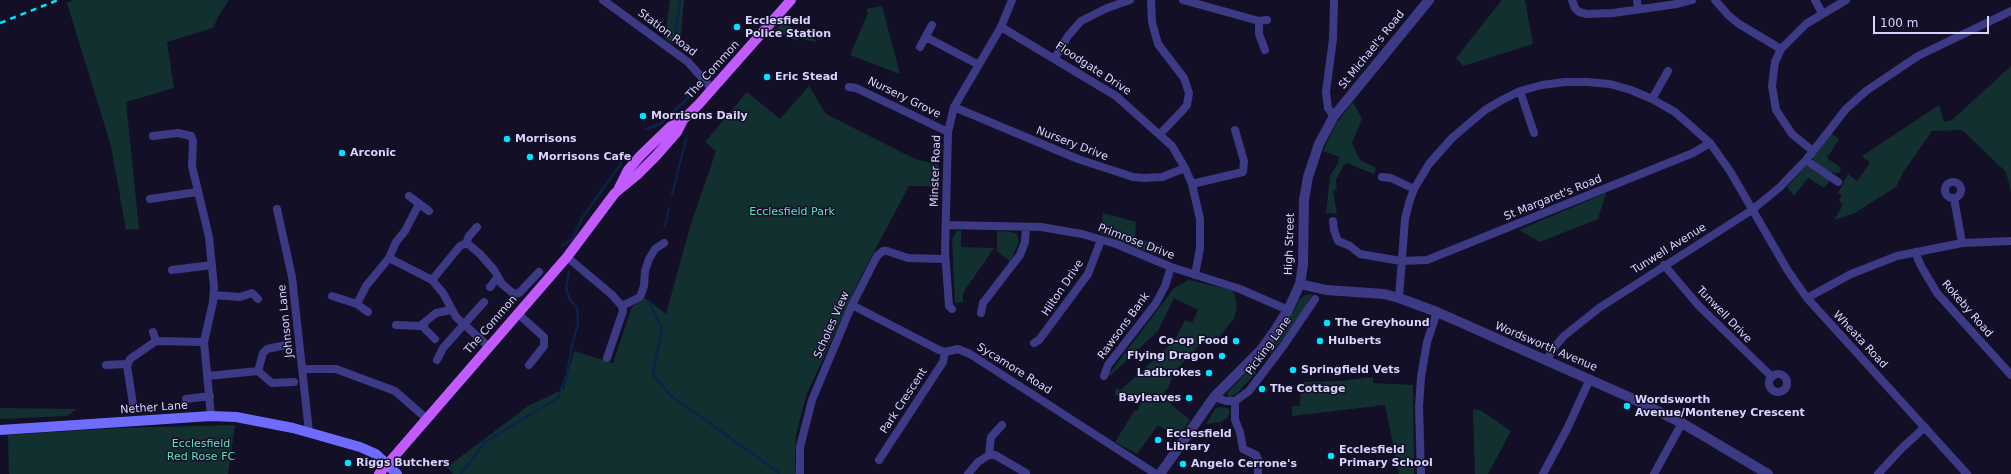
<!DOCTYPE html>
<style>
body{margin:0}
#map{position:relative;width:2011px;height:474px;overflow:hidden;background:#130f26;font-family:"DejaVu Sans",sans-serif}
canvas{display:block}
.scale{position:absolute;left:1873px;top:16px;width:116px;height:18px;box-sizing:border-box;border:2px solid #d9d4ff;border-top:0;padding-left:5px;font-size:12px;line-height:14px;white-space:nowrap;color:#d9d4ff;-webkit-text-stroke:3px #130f26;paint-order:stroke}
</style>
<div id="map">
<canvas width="2011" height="474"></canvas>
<div class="scale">100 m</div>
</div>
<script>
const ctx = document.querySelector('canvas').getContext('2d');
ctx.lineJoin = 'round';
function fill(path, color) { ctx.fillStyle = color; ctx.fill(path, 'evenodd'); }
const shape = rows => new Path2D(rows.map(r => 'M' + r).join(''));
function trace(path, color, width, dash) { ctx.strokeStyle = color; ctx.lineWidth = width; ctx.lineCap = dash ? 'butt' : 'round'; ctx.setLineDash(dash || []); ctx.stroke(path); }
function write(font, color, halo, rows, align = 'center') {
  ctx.font = font + ' "DejaVu Sans",sans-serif'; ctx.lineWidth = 3; ctx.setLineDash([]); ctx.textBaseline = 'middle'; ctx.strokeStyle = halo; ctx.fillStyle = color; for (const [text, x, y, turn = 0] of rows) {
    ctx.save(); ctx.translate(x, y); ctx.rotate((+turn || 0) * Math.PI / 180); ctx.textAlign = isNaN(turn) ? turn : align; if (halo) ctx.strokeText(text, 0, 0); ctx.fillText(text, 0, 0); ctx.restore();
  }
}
const green = shape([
 [73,0,229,0,218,17,213,28,167,42,174,88,126,102,139,229,126,230,111,146,67,3],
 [670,0,684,0,681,35,673,44,665,38],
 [1502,0,1525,0,1533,44,1463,66,1456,58],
 [882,6,900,74,850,55,868,13,866,9],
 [782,22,816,40,815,42,799,38,797,41,775,31],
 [2011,66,2011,192,2006,172,1962,130,1932,131,1904,171,1896,187,1853,214,1834,220,1843,205,1839,200,1842,195,1838,193,1848,174,1857,181,1870,163,1862,156,1939,105,1944,122,1952,120],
 [809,86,826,114,915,159,939,165,937,186,909,186,859,280,806,396,796,435,795,462,796,474,453,474,447,467,528,406,564,389,574,351,613,363,632,307,645,298,666,314,690,227,716,151,705,142,747,92,780,119],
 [1353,102,1362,119,1352,143,1360,160,1376,168,1374,174,1347,163,1344,165,1336,180,1337,189,1333,191,1337,215,1333,213,1326,213,1330,176,1338,163,1339,157,1323,151,1336,124],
 [1831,133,1839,139,1827,158,1841,168,1839,173,1830,172,1811,158],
 [1806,166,1809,166,1830,180,1824,188,1808,178,1794,196,1787,187],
 [1606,193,1598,219,1540,242,1519,230],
 [1103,213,1136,222,1135,237,1161,246,1162,257,1101,234],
 [961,230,961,247,994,248,963,293,963,302,955,303,952,240,956,231],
 [997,231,1012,232,1017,234,1019,241,1010,262,997,251],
 [1189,280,1231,290,1235,294,1237,308,1234,318,1217,340,1205,339,1173,374,1169,387,1161,396,1190,420,1177,438,1158,425,1137,454,1115,442,1134,411,1137,411,1142,401,1137,397,1134,401,1127,398,1126,401,1115,395,1116,388,1121,390,1175,340,1185,320,1192,323,1198,310,1174,298,1158,331,1110,376,1109,374,1174,288],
 [1312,294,1304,311,1271,354,1267,350,1294,311,1299,300,1305,295],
 [1255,364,1256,373,1237,393,1229,398,1227,393],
 [1373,377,1373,383,1413,385,1414,474,1399,474,1385,405,1292,416,1292,406,1300,406,1301,386,1304,385,1304,382,1341,381],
 [1219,407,1228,408,1230,411,1228,417,1221,422,1206,424,1215,409],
 [0,408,77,409,67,416,0,419],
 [1473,409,1480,410,1511,431,1488,474,1475,474],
 [235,425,228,474,9,474,8,435,117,428]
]);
const stream = shape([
 [675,39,680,0],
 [646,129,660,124,684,102,692,93],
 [672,195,686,139],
 [665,226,669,209],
 [562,246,573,238,582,218,620,165,622,157],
 [648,301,662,329,653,374,670,395,778,472,778,474],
 [461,474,485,442,558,398,567,374,572,345,578,324,577,308,570,300,566,288,569,272]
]);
const minor = shape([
 [603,0,688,62,713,90],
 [1151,0,1152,22,1158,44,1184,78,1189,93,1187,105,1182,111,1160,134],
 [1183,0,1259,21,1267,20],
 [1572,0,1575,8,1579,12,1587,14,1613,13,1677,4,1692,0],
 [1637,0,1638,9],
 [1715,0,1728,15,1739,24,1781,49],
 [1815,0,1822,13],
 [1259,21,1259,34,1265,50],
 [1001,27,1116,96,1172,146,1185,168,1192,184,1200,219,1200,248,1195,275],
 [926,37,979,65],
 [920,47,932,25],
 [1055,58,1068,36,1081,21,1107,8,1130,0],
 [849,87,856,88,948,132],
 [1520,91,1534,133],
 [1652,99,1668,71],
 [954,107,1078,159,1133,177,1144,178,1162,177,1185,168],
 [1334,116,1328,108,1326,92,1333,39,1334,0],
 [153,136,178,133,191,136,193,141,192,166,209,237,214,287,213,302,204,342,211,416],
 [1813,151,1792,134,1776,110,1772,86,1775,62,1781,49,1806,24,1846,0],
 [1806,160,1838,182],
 [1382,177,1391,178,1414,189],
 '1945 190a8 8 0 1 1 16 0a8 8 0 1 1-16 0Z',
 [1192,184,1243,172,1244,161,1235,130],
 [409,196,429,211],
 [1954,198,1962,243],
 [150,199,197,192],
 [277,209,292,277,309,432],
 [1333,221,1334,230,1338,241,1350,246,1360,254,1401,261,1427,260,1693,153,1710,143],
 [946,225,1041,227,1082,234,1116,244,1171,267,1240,289,1288,310],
 [466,244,469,236,477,227],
 [1915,252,1921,266,1937,293,2011,375],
 [567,257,611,294,622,306,623,311,607,358],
 [389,258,432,280,443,293,456,317,488,346],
 [1664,265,1699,306,1772,377],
 [172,270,212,265],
 [432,280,460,246,464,244,468,244,480,254,494,270,502,284,514,294,519,293,539,272],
 [490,287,497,278],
 [214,295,240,297,252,293,258,299],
 [332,296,357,304,368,312],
 [1399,298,1405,219,1409,203,1414,189,1429,164,1452,138,1485,110,1502,100,1520,91,1542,85,1565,82,1587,82,1610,84,1631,90,1652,99,1675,112,1710,143,1730,171,1788,271,1807,298,1967,474],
 [1807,298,1851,274,1897,256,1962,243,2011,241],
 [357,304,366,286,389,258,396,242,405,231,419,204],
 [852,305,939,350,945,352,958,349,970,354,1156,474],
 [622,306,640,297,644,286,645,271,649,259,655,249,664,243],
 [952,309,949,306,945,251,948,132,954,107,1001,27,1012,0],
 [517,313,544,337,544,346,529,365],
 [981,313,983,303,1020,255,1025,242,1026,227],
 [424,324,425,329,435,339],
 [396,325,420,326,436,313,451,310],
 [153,332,156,341],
 [1034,343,1039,340,1088,274,1101,240],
 [286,345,267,349,263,353,258,371,272,383,294,382],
 [437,360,443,348,484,302],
 [1547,360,1552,350,1564,336,1599,308,1752,210,1780,187,1806,160,1846,109,1866,91,1918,56,2011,11],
 [106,365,127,364],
 [302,369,336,369,395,391,427,419],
 '1769 383a9 9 0 1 1 18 0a9 9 0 1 1-18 0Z',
 [208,376,258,371],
 [1104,376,1108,365,1156,303,1165,286,1171,267],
 [1214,397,1226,401,1235,401,1249,391,1284,345,1315,299],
 [186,399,210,396],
 [1235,401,1235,420,1240,432,1243,449,1256,455,1258,459,1258,474],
 [133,404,127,366,130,359,156,341,204,342],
 [989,455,991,437,1002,425],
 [879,460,943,362,945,352],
 [800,474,800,447,812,400,852,305,877,256,883,251,887,251,908,258,945,259],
 [968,474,978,462,989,455,995,455,1026,473],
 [1421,474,1419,407,1421,377,1427,342,1437,312],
 [1543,474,1567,429,1590,379],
 [1654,474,1682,423],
 [1878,474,1902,448,1925,427]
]);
const tertiary = shape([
 [1300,284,1326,290,1384,294,1399,298,1437,312,1629,397,1682,423,1768,474],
 [1160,474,1214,397,1261,350,1274,332,1288,310,1300,284,1303,265,1304,200,1308,177,1319,144,1334,116,1429,0]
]);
const secondary = shape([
 [0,430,211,416,236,417,293,428,360,447,376,454,397,474]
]);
const primary = shape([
 [619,188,628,170,641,155,670,127,683,120,699,104,791,0],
 [379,474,567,257,615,193,637,175,656,156,677,132,683,120]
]);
const rail = shape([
 [0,23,58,0]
]);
const markers = [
 [737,27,4,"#00e5ff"],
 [767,77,4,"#00e5ff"],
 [643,116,4,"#00e5ff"],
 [507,139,4,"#00e5ff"],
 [342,153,4,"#00e5ff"],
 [530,157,4,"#00e5ff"],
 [1327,323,4,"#00e5ff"],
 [1236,341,4,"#00e5ff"],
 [1320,341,4,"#00e5ff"],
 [1222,356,4,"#00e5ff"],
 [1293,370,4,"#00e5ff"],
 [1209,373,4,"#00e5ff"],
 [1262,389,4,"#00e5ff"],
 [1189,398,4,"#00e5ff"],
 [1627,406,4,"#00e5ff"],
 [1158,440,4,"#00e5ff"],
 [1331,456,4,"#00e5ff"],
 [348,463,4,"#00e5ff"],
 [1183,464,4,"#00e5ff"]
];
const poiNames = [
 ["Ecclesfield",745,21],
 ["Police Station",745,34],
 ["Eric Stead",775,77],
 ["Morrisons Daily",651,116],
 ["Morrisons",515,139],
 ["Arconic",350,153],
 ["Morrisons Cafe",538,157],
 ["The Greyhound",1335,323],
 ["Co-op Food",1228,341,"right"],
 ["Hulberts",1328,341],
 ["Flying Dragon",1214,356,"right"],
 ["Springfield Vets",1301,370],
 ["Ladbrokes",1201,373,"right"],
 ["The Cottage",1270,389],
 ["Bayleaves",1181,398,"right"],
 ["Wordsworth",1635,400],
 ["Avenue/Monteney Crescent",1635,413],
 ["Ecclesfield",1166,434],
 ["Library",1166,447],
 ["Ecclesfield",1339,450],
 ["Primary School",1339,463],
 ["Riggs Butchers",356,463],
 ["Angelo Cerrone's",1191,464]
];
const streetNames = [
 ["Station Road",667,33,37],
 ["St Michael's Road",1372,50,-51],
 ["Floodgate Drive",1093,69,33],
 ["The Common",713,70,-48],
 ["Nursery Grove",904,98,26],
 ["Nursery Drive",1072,144,21],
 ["Minster Road",936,171,-88],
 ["St Margaret's Road",1553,198,-22],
 ["Primrose Drive",1136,242,21],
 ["High Street",1290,244,-88],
 ["Tunwell Avenue",1669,249,-32],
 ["Hilton Drive",1063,288,-56],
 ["Rokeby Road",1967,309,49],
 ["Tunwell Drive",1724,315,46],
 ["Johnson Lane",286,321,-96],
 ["The Common",491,325,-49],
 ["Scholes View",832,325,-66],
 ["Rawsons Bank",1124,326,-54],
 ["Wheata Road",1860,340,47],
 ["Picking Lane",1269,346,-54],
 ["Wordsworth Avenue",1546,347,23],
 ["Sycamore Road",1014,369,32],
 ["Park Crescent",904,401,-57],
 ["Nether Lane",154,408,-4]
];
const parkNames = [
 ["Ecclesfield Park",792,212],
 ["Ecclesfield",201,444],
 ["Red Rose FC",201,457]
];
fill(green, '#12302f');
trace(stream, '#0c2248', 2.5);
trace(minor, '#3d3a85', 8);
trace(tertiary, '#3d3a85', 10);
trace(secondary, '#6f6bff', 10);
trace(primary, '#c25bff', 10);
trace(rail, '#00e5ff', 2.5, [6, 5]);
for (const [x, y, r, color] of markers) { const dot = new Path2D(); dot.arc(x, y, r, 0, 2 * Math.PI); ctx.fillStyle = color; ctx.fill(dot); trace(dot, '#130f26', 1.5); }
write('bold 11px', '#d9d4ff', '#130f26', poiNames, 'left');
write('11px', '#d9d4ff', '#130f26', streetNames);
write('11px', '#5fe0c0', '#130f26', parkNames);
</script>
